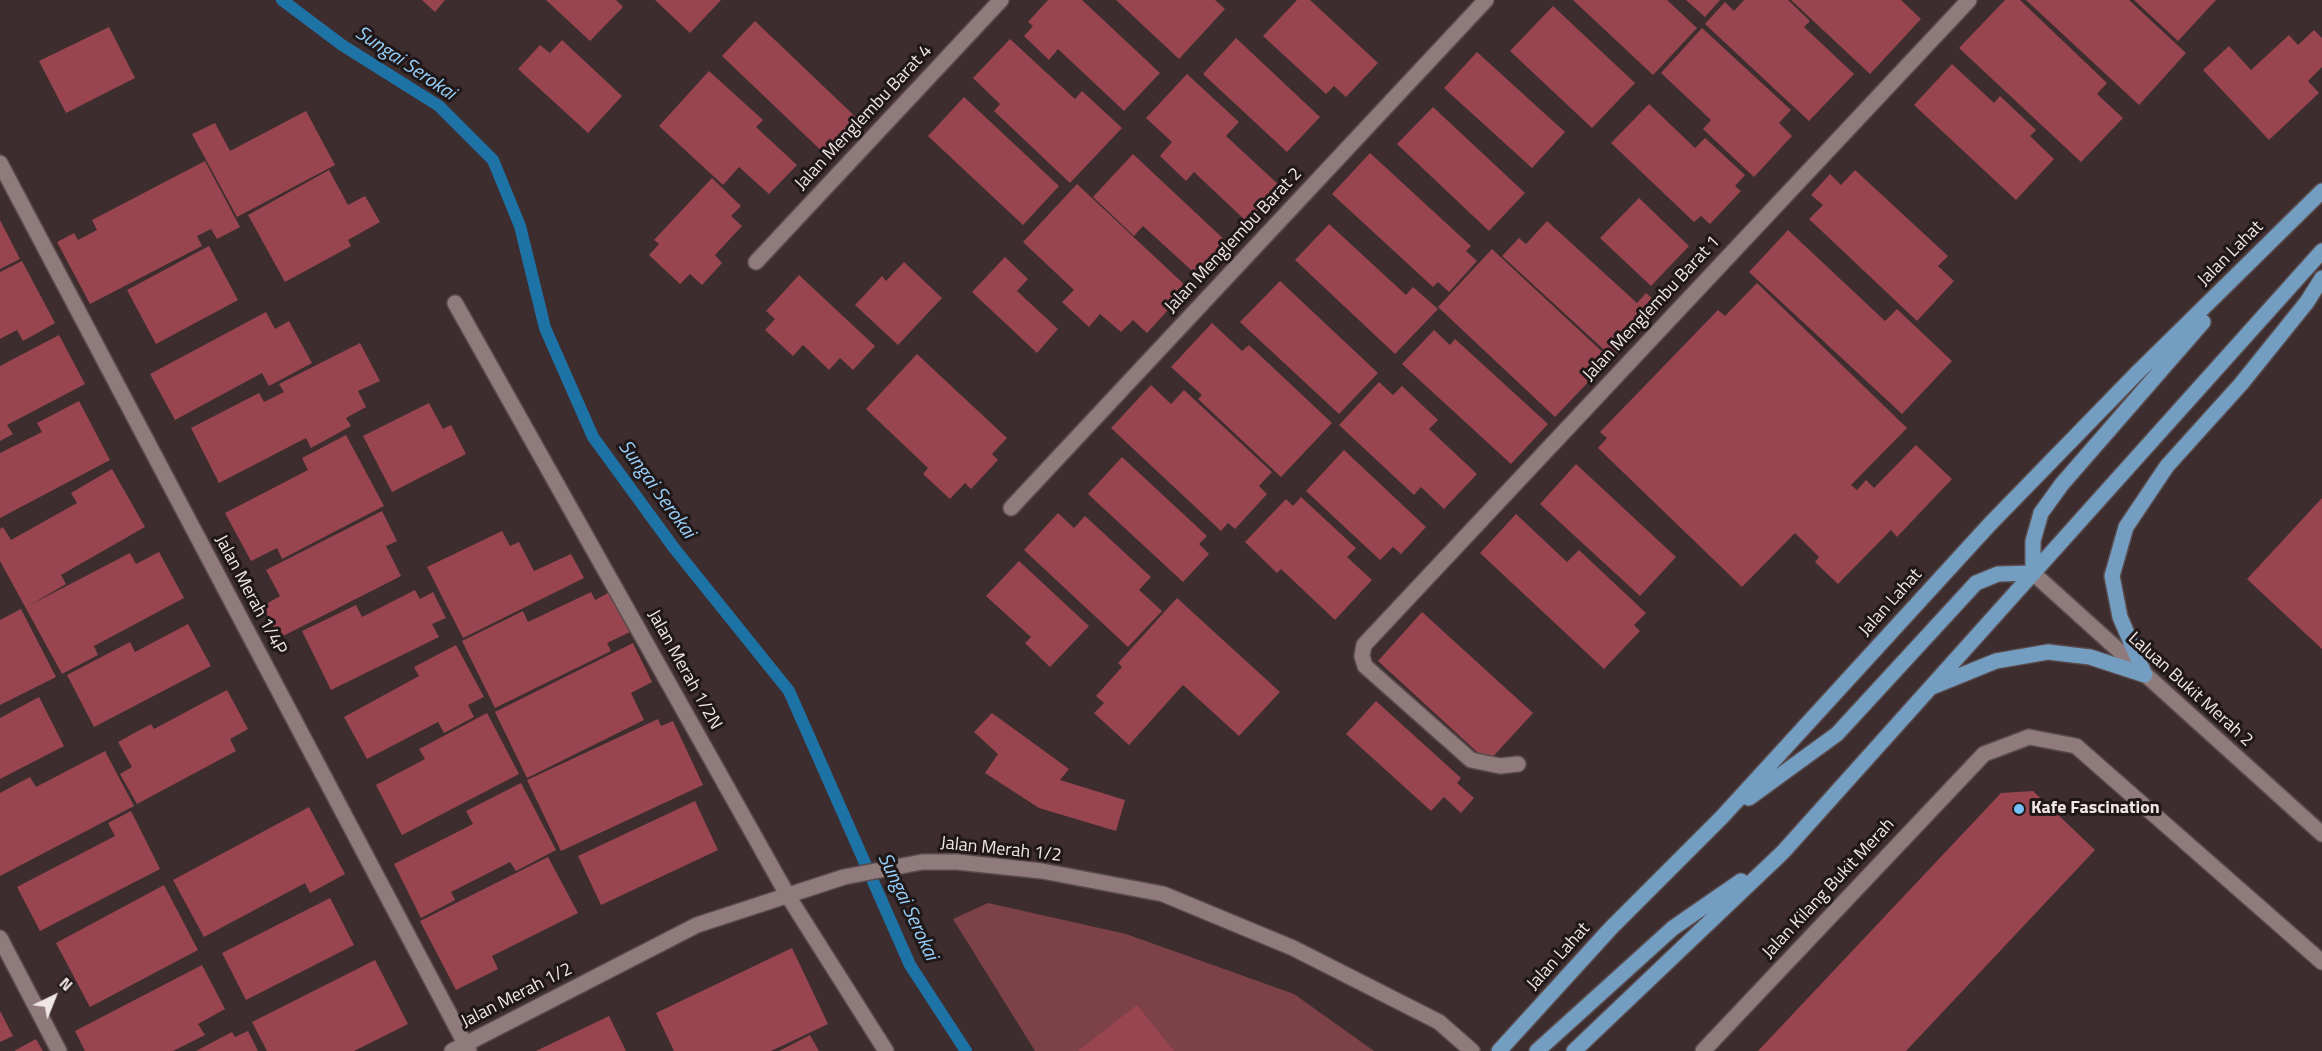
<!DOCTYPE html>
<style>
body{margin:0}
#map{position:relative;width:2322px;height:1051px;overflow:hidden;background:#3e2d2e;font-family:"Titillium Web",sans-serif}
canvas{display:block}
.north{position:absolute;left:24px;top:967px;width:60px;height:60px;-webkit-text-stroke:4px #201818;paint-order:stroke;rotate:43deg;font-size:16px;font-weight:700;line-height:24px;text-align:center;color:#f1e6e7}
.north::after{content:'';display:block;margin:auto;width:21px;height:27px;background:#f1e6e7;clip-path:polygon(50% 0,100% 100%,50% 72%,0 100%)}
</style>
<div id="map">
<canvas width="2322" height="1051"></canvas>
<div class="north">N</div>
</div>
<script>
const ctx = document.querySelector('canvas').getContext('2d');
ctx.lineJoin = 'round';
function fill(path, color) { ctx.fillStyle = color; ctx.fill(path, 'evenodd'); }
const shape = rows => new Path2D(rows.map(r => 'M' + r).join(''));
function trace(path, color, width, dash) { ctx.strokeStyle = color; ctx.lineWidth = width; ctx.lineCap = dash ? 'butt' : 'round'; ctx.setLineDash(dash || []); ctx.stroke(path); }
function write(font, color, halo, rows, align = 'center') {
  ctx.font = font + ' "Titillium Web",sans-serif'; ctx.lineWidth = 6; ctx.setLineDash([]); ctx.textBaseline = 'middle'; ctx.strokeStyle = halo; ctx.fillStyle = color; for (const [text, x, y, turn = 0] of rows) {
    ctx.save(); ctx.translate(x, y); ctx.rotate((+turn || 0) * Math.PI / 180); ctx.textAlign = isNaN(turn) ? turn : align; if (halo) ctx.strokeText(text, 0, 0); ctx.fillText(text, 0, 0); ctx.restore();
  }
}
const green = shape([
 [988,903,1126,934,1294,994,1374,1051,1035,1051,953,919]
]);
const stream = shape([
 [282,0,342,45,439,106,493,160,520,226,545,328,593,437,674,548,789,691,910,965,966,1051]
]);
const building = shape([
 [422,0,445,0,435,12],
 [546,0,616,0,623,7,590,41],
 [655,0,721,0,690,33],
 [1048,0,1082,0,1160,73,1124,111,1058,49,1049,60,1024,36,1033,26,1028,22],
 [1116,0,1215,0,1225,9,1179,59],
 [1297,0,1310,0,1378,63,1346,97,1334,86,1326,94,1263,36],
 [1573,0,1667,0,1697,28,1653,75],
 [1686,0,1720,0,1705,17],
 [1744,0,1788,0,1810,21,1804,27,1854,74,1809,121,1705,24,1725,2,1734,11],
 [1791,0,1901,0,1921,19,1870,74],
 [2005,0,2020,0,2107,83,2097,94,2123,118,2081,162,1959,48],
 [2026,0,2129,0,2186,53,2139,105],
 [2134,0,2216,0,2178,41],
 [1553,6,1635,83,1592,128,1510,51],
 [755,21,863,124,830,159,722,56],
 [109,27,135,78,66,113,39,61],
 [1702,28,1791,110,1779,123,1792,136,1754,177,1703,129,1711,120,1661,73],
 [2314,30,2322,38,2322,67,2308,81,2319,93,2269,140,2203,70,2229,46,2251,70,2289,35,2298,45],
 [1236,38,1320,117,1287,152,1203,74],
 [1010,39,1075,99,1082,91,1122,128,1070,183,994,111,1000,104,973,78],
 [562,40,622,96,588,133,518,69,540,45,550,53],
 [1477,52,1565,132,1532,168,1444,88],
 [1952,64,1994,103,2000,96,2036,130,2030,136,2054,159,2016,200,1914,105],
 [709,71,763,120,756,127,797,165,769,194,739,167,723,185,659,126],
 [1187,74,1239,122,1226,136,1280,186,1247,222,1194,172,1186,181,1160,156,1172,142,1146,118],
 [964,97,1059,186,1023,225,928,136],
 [1649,104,1695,148,1705,138,1745,175,1735,186,1741,191,1710,224,1701,216,1694,222,1611,143],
 [1433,107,1525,193,1489,231,1397,144],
 [306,111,335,165,237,217,192,134,215,123,230,151],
 [1370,153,1471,246,1466,251,1477,261,1449,292,1438,282,1433,287,1332,194],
 [1133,154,1230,245,1200,278,1143,226,1134,236,1093,197],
 [205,161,240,227,217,239,211,229,197,236,202,246,90,304,57,242,74,233,78,240,97,230,92,220],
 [329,170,348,205,365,196,380,222,348,240,351,246,285,282,248,215],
 [1855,170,1948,256,1938,266,1954,281,1917,321,1809,219,1823,205,1811,195,1830,174,1841,185],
 [712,178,741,206,731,216,742,226,715,255,722,263,702,285,690,274,680,284,649,255,659,244,654,240],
 [1077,184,1188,288,1147,333,1133,320,1121,332,1100,314,1089,327,1062,302,1074,290,1023,242],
 [1639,198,1689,246,1651,286,1600,238],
 [0,220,20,259,0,269],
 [1547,221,1637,303,1646,293,1661,306,1613,358,1502,256,1519,238,1526,244],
 [1329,224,1406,295,1413,287,1438,309,1395,354,1295,260],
 [1788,230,1885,321,1897,309,1952,361,1902,414,1749,272],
 [209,246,238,300,156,344,127,290],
 [1492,249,1610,359,1555,417,1438,307],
 [1005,257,1028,279,1017,291,1058,329,1037,353,972,292],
 [22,261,55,323,23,341,17,330,0,339,0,272],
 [904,262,942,298,898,345,855,305,882,276,886,281],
 [799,275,875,346,853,370,840,358,829,370,803,345,793,356,765,330,775,319,766,311],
 [1280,281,1378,373,1339,414,1240,322],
 [1757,283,1907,428,1851,485,1857,490,1866,480,1874,488,1916,445,1952,479,1897,537,1891,530,1838,584,1815,562,1819,557,1795,533,1742,587,1598,448,1607,438,1600,432,1718,310,1725,316],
 [266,312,275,329,289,321,312,363,269,386,262,373,175,420,150,374],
 [1212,323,1242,351,1249,345,1332,423,1281,477,1198,399,1202,395,1171,367],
 [1434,330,1450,345,1455,339,1548,424,1511,464,1402,364],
 [59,335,85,384,7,425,13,434,0,441,0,366],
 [360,343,380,381,358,391,366,407,346,418,351,426,311,448,306,438,219,483,191,428,259,393,264,402,284,392,279,384],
 [917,354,1007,438,992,454,998,460,971,489,965,483,950,499,923,474,928,468,866,409],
 [1379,382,1393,395,1402,386,1438,420,1429,429,1477,474,1444,509,1421,487,1414,495,1339,425],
 [1151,385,1171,404,1184,390,1272,472,1259,486,1267,494,1235,529,1228,523,1221,531,1111,428],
 [79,401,110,460,0,518,0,453,42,432,37,423],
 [429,403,443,429,451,425,466,454,392,492,363,436],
 [346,435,384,506,282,559,277,548,251,561,225,513,308,470,302,458],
 [1344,450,1426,527,1401,554,1393,547,1380,560,1306,491],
 [1122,457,1207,536,1199,544,1209,554,1183,582,1088,494],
 [1576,464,1676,557,1640,596,1540,504],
 [112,469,145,527,61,575,66,584,30,605,130,553,136,564,159,552,184,598,94,646,98,655,62,674,0,561,0,529,3,527,11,540,77,503,71,493],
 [1301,497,1356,548,1347,557,1372,580,1335,620,1281,569,1277,573,1245,542,1286,499,1293,506],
 [2322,498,2322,649,2247,579],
 [382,511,397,541,386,546,401,576,279,638,263,606,280,596,266,570],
 [1058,513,1074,528,1085,516,1151,577,1139,590,1162,611,1128,647,1024,550],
 [1516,514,1567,562,1579,550,1646,613,1634,625,1640,631,1604,669,1480,553],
 [502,531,510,546,519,542,534,571,571,554,584,578,463,638,427,567],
 [1019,561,1089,626,1050,667,1025,643,1031,637,986,596],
 [415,590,420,599,433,592,446,618,432,624,439,637,331,690,302,631,356,605,362,617],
 [591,592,595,600,610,592,630,632,607,643,611,651,495,708,462,641,523,611,528,622],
 [1177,598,1280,692,1239,736,1183,685,1129,745,1094,713,1104,703,1096,696,1122,667,1118,663],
 [21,609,56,677,0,705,0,620],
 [1422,612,1533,713,1488,762,1378,661],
 [188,624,211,666,94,727,67,675,130,642,135,652],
 [633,643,652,682,631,693,644,720,527,778,495,712],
 [456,645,484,697,468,705,474,717,444,733,438,722,367,759,344,717,419,676,414,667],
 [227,690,248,729,230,739,236,751,137,804,120,774,132,767,118,742,151,724,154,729],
 [39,697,64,746,0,779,0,718],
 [1376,701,1461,778,1457,783,1474,798,1461,813,1444,797,1431,811,1346,734],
 [487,713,519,774,402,835,376,785,425,759,419,749],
 [992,713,1069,769,1060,780,1125,800,1116,831,1039,808,985,773,998,754,974,732],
 [658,719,661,726,673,721,703,785,561,851,527,780],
 [105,751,134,806,0,876,0,793,30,777,36,787],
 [521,783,556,850,516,871,510,862,451,892,455,900,421,918,394,864,473,824,466,811],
 [2033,791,2095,850,1906,1051,1758,1051,2001,793],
 [695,801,718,850,601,905,578,856],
 [309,807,345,874,310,893,305,883,204,937,173,880],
 [131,811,160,869,40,931,17,887,115,836,108,823],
 [548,857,578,913,492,956,498,969,456,990,420,921],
 [164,885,198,950,90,1007,56,943],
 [330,898,354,945,246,1000,222,953],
 [792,948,828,1024,771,1051,674,1051,656,1013],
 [375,960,408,1024,354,1051,267,1051,252,1022],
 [202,965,225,1009,198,1024,205,1035,173,1051,85,1051,75,1031],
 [1137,1005,1174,1051,1078,1051],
 [0,1011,13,1036,0,1042],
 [609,1016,626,1051,536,1051],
 [248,1031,258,1051,196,1051,232,1032,235,1037],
 [810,1035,819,1051,779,1051],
 [36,1039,43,1051,14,1051]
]);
const street = shape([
 [0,163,469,1051],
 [756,262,1001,0],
 [455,303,788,896,886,1051],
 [1011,508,1486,0],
 [1518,764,1500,766,1471,760,1365,666,1362,656,1364,645,1969,0],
 [0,938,59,1051],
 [452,1051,697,925,844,877,922,862,957,862,1042,871,1163,894,1293,948,1439,1022,1472,1051],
 [1703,1051,1984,754,2029,737,2076,746,2322,962]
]);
const secondary = shape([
 [2033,573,2322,834]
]);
const primary = shape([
 [2033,573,2033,541,2041,513,2062,484,2203,322],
 [2145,675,2120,617,2112,576,2126,527,2167,466,2241,384,2307,302,2322,278],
 [1932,687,1996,661,2048,652,2090,657,2145,675],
 [1749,798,1837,734,1976,583,1998,574,2033,573],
 [1499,1051,1611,928,1722,817,1990,524,2137,373,2322,191],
 [1537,1051,1673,928,1741,881],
 [1574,1051,1783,852,2322,251]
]);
const markers = [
 [2019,809,6,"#75c0f6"]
];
const streetNames = [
 ["Jalan Menglembu Barat 4",864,118,-47],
 ["Jalan Menglembu Barat 2",1234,241,-47],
 ["Jalan Lahat",2231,254,-45],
 ["Jalan Menglembu Barat 1",1652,309,-47],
 ["Jalan Merah 1/4P",250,595,62],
 ["Jalan Lahat",1891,603,-48],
 ["Jalan Merah 1/2N",684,670,61],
 ["Laluan Bukit Merah 2",2190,690,42],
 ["Jalan Merah 1/2",1001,850,6],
 ["Jalan Kilang Bukit Merah",1829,889,-47],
 ["Jalan Lahat",1559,957,-48],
 ["Jalan Merah 1/2",517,996,-27]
];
const poiNames = [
 ["Kafe Fascination",2031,809]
];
const waterNames = [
 ["Sungai Serokai",405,64,34],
 ["Sungai Serokai",656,490,54],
 ["Sungai Serokai",907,907,65]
];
fill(green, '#7c4248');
trace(stream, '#1e73a6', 12);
fill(building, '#984550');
trace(street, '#594b4d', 18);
trace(secondary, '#594b4d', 18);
trace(primary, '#594b4d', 18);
trace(street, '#8f7b7c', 15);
trace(secondary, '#8f7b7c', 15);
trace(primary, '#739ec2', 15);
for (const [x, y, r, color] of markers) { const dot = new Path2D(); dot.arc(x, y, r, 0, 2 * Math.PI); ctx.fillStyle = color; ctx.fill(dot); trace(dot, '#201818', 2); }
write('18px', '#f1e6e7', '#201818', streetNames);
write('bold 18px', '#f1e6e7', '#201818', poiNames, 'left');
write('italic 20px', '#96d0fb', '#201818', waterNames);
</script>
